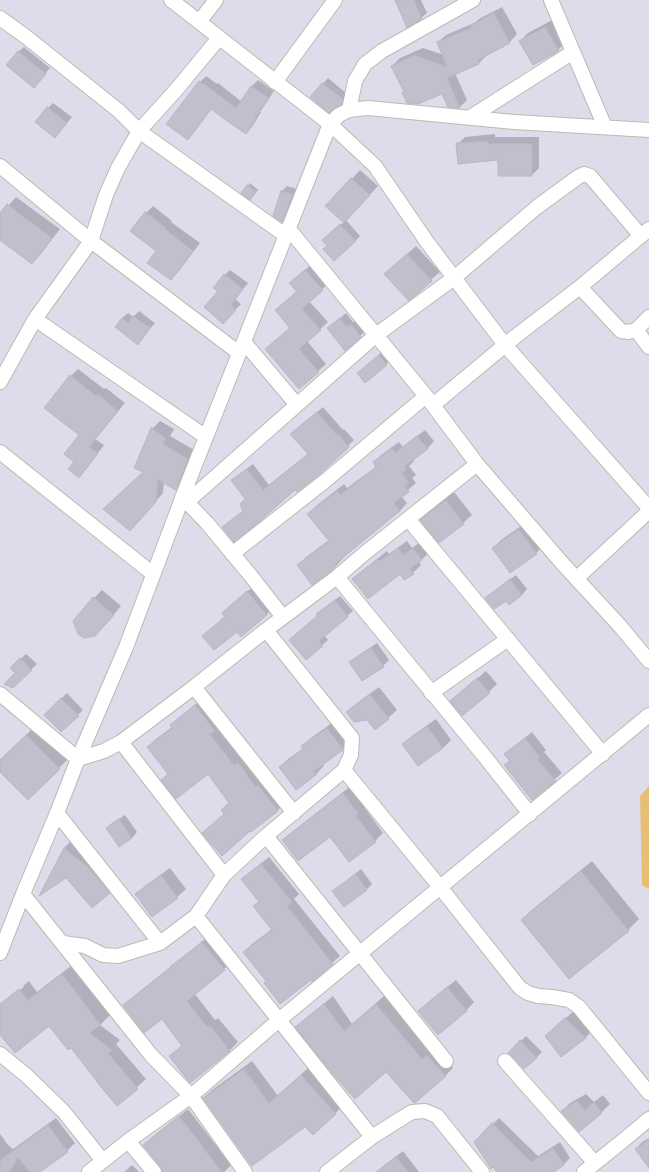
<!DOCTYPE html>
<style>
body{margin:0}
canvas{display:block;background:#dcdceb}
</style>
<canvas width="649" height="1172"></canvas>
<script>
const ctx = document.querySelector('canvas').getContext('2d');
ctx.lineJoin = 'round';
function fill(path, color) { ctx.fillStyle = color; ctx.fill(path, 'evenodd'); }
const shape = rows => new Path2D(rows.map(r => 'M' + r).join(''));
function trace(path, color, width, dash) { ctx.strokeStyle = color; ctx.lineWidth = width; ctx.lineCap = dash ? 'butt' : 'round'; ctx.setLineDash(dash || []); ctx.stroke(path); }
const water = shape([
 [649,786,649,889,642,885,640,796]
]);
const shadow = shape([
 [396,0,421,0,427,13,421,18],
 [502,7,517,34,510,42,486,55,486,56,479,63,455,73,467,100,460,107,443,93,405,92,392,66,400,58,423,48,444,55,438,42,446,35,476,22,479,19],
 [554,19,566,42,558,50,520,41,528,33],
 [24,47,50,68,39,81,18,52],
 [206,76,217,84,218,83,242,102,252,86,258,80,274,91,260,112,261,112,252,127,246,133,212,108,194,132,188,139,200,82],
 [328,78,347,94,347,98,341,103,311,97],
 [53,103,72,117,60,131,48,108],
 [495,134,495,137,539,137,539,168,532,175,499,159,458,144,465,137],
 [360,170,378,186,346,220,360,236,355,241,328,235,344,222,327,206],
 [250,183,258,190,253,196,243,192],
 [287,186,297,189,287,216,282,221,282,191],
 [16,197,39,214,60,229,40,255,32,263,0,239,0,215],
 [153,206,172,221,171,222,200,243,178,272,170,279,158,251,146,213],
 [416,246,440,272,409,299,394,266],
 [313,263,330,282,309,301,328,322,307,341,326,364,299,388,291,327,276,310,297,291,298,276],
 [230,270,248,283,235,299,241,304,228,317,219,291,225,275],
 [139,311,155,323,138,343,122,318,128,313,133,317],
 [346,313,353,322,357,320,366,331,360,336,328,328],
 [384,350,392,359,365,382,358,373],
 [78,369,104,389,106,388,125,403,95,439,104,445,86,469,79,476,75,462,80,435,71,376],
 [323,407,343,430,344,429,354,440,319,474,295,489,223,527,244,510,246,499,232,480,253,464,269,485,309,453,297,429],
 [160,421,174,429,170,436,196,451,184,480,176,488,164,482,163,493,138,522,144,472,152,429],
 [425,430,434,441,427,449,413,459,414,461,409,466,416,475,412,478,416,483,401,496,407,503,400,511,342,557,343,558,336,566,299,565,306,557,329,540,309,514,316,506,344,484,347,488,377,466,374,462,381,455,399,442,403,447],
 [454,492,472,515,463,523,421,520,429,512],
 [528,521,544,545,536,553,510,572,493,548,501,540],
 [407,541,412,548,422,541,430,552,419,562,421,565,413,573,400,573,354,579,362,571,387,551,389,554],
 [516,575,527,589,522,595,509,604,506,599,486,598],
 [255,585,274,607,267,614,241,635,237,630,203,636,225,616,230,606],
 [102,590,121,606,103,627,94,598],
 [340,596,353,611,324,635,328,640,306,659,323,609],
 [377,643,389,660,383,666,362,680,350,662,356,657],
 [26,654,37,664,13,687,16,673,11,668],
 [486,671,497,684,489,692,451,701],
 [379,687,397,710,388,718,368,718,348,712,356,704],
 [67,693,83,710,61,731,45,715],
 [203,698,285,802,278,810,251,831,225,814,230,803,208,773,169,773,149,747,156,739,172,727,171,726,179,718],
 [436,719,451,740,443,748,404,744,412,736],
 [336,720,351,741,342,749,322,764,324,766,316,774,297,789,280,767,288,759,304,748,303,746,311,738],
 [34,727,67,760,28,799,0,770,0,761],
 [532,732,546,750,544,752,562,773,532,799,505,765,510,760,505,754],
 [352,785,367,805,364,807,383,833,375,841,330,835,284,841,292,832],
 [125,815,137,832,132,838,107,828,112,823],
 [72,840,117,884,109,892,64,848],
 [269,857,299,894,294,899,340,956,312,980,311,979,267,980,245,952,252,944,272,929,254,907,260,901,243,880,250,872],
 [592,861,639,919,628,930,570,978,522,920,533,909],
 [170,868,186,889,177,897,137,894,145,886],
 [361,869,372,884,367,889,344,905,334,891,339,886],
 [210,935,232,962,224,969,194,993,215,1020,218,1018,238,1042,230,1050,191,1082,171,1056,182,1045,162,1018,124,1005,132,998,173,965],
 [71,966,110,1015,100,1025,120,1040,116,1044,146,1079,117,1105,72,1046,50,1025,0,1033,0,1005,24,987,23,986,29,981,37,992],
 [456,980,474,1002,466,1011,427,1003],
 [333,996,352,1024,384,996,431,1052,435,1048,453,1068,445,1076,297,1027,305,1019],
 [574,1011,593,1030,585,1038,554,1028],
 [526,1036,542,1052,536,1058,509,1053],
 [252,1061,278,1096,309,1067,344,1105,313,1134,305,1126,204,1098,212,1090],
 [586,1094,594,1102,603,1095,610,1104,602,1112,579,1130,562,1111,570,1103],
 [188,1109,231,1165,224,1172,164,1172,161,1166,144,1146,152,1137],
 [56,1118,75,1143,67,1151,38,1172,0,1172,0,1134,8,1145,13,1149],
 [499,1118,538,1156,560,1142,570,1158,564,1164,552,1172,498,1172,475,1142],
 [649,1138,649,1166,636,1149,642,1142],
 [403,1151,419,1172,377,1172,383,1166],
 [132,1165,139,1172,124,1172]
]);
const building = shape([
 [395,0,414,0,422,19,407,28,395,0],
 [494,13,510,43,478,60,479,64,447,78,460,108,448,107,442,94,418,104,407,103,402,93,404,92,391,66,414,55,447,67,437,42,471,28,470,26,494,13],
 [545,27,559,51,533,65,519,41,545,27],
 [18,51,46,74,34,88,6,65,18,51],
 [199,81,211,89,236,108,251,86,269,98,255,118,256,119,246,134,230,123,211,109,188,140,166,124,199,81],
 [322,83,343,99,342,104,335,108,329,113,310,97,322,83],
 [47,107,67,123,55,138,35,122,47,107],
 [488,141,488,144,532,144,532,176,498,176,498,160,458,164,456,143,488,141],
 [351,178,370,195,344,223,325,206,351,178],
 [247,185,256,192,250,200,241,193,247,185],
 [281,191,293,194,282,222,273,216,281,191],
 [7,204,30,222,30,221,52,238,32,264,0,240,0,213,7,204],
 [145,212,166,228,165,229,193,251,171,280,147,263,156,251,130,231,145,212],
 [340,224,356,241,334,261,323,249,327,246,322,240,340,224],
 [407,254,432,281,409,301,384,274,407,254],
 [305,270,323,290,302,309,321,330,299,349,319,372,299,389,265,349,290,328,275,310,297,292,289,283,305,270],
 [224,274,243,289,231,305,236,310,223,324,204,307,218,291,213,288,224,274],
 [133,316,150,328,138,345,115,327,122,318,128,323,133,316],
 [340,318,347,327,351,324,361,337,345,351,327,328,340,318],
 [379,355,387,365,365,383,357,373,379,355],
 [70,375,96,396,98,394,118,411,89,447,98,453,79,478,68,469,74,462,64,454,79,435,44,408,70,375],
 [317,412,337,435,338,434,349,447,320,474,297,492,295,490,260,521,234,542,222,527,243,511,240,504,245,499,231,480,247,469,263,490,308,454,290,434,317,412],
 [151,428,166,438,163,444,188,459,176,490,158,480,156,502,130,531,103,509,143,472,134,468,151,428],
 [417,436,428,449,405,466,407,469,402,473,409,483,405,486,409,492,394,503,400,511,335,564,336,566,332,570,312,585,297,565,329,541,307,514,337,491,340,495,376,467,373,462,392,448,395,453,417,436],
 [446,500,464,524,439,543,420,520,446,500],
 [519,529,537,554,510,573,492,548,519,529],
 [398,548,403,555,413,548,422,560,410,569,414,574,404,580,400,574,368,599,352,579,378,559,380,561,398,548],
 [510,579,522,595,509,605,506,601,494,609,485,598,510,579],
 [247,591,267,615,241,637,237,632,214,650,202,636,225,617,222,613,247,591],
 [93,597,114,615,95,636,84,638,78,634,73,621,93,597],
 [335,600,348,617,319,641,323,646,306,660,289,640,317,616,316,614,335,600],
 [371,648,384,667,362,681,349,662,371,648],
 [20,658,32,670,13,688,4,684,15,673,10,668,20,658],
 [477,678,490,693,462,716,450,701,477,678],
 [370,694,389,719,375,730,367,720,354,722,346,712,370,694],
 [61,698,79,716,61,732,44,715,61,698],
 [195,705,215,731,210,734,234,765,238,762,255,786,258,785,278,811,251,832,250,831,222,856,202,833,224,814,221,810,229,803,208,774,176,799,161,780,168,774,147,747,172,728,170,725,195,705],
 [427,726,443,748,418,766,402,744,427,726],
 [327,728,343,749,343,750,314,771,316,775,296,790,279,767,303,749,301,746,327,728],
 [26,735,60,769,28,800,0,772,0,760,26,735],
 [525,738,540,757,537,759,556,781,532,800,504,765,510,761,504,754,525,738],
 [343,793,359,814,356,816,376,842,349,862,330,837,298,861,282,840,343,793],
 [119,819,132,838,119,847,106,828,119,819],
 [64,848,89,868,110,893,92,908,66,878,39,896,64,848],
 [261,864,292,902,287,906,333,964,312,982,311,980,280,1004,264,983,266,981,243,952,272,930,253,906,259,902,241,879,261,864],
 [581,871,629,931,569,979,521,920,581,871],
 [356,874,367,890,344,907,332,891,356,874],
 [161,875,178,898,152,917,135,894,161,875],
 [202,942,225,970,187,1001,207,1027,210,1025,230,1051,190,1083,169,1056,182,1046,162,1019,144,1033,123,1005,171,967,170,967,202,942],
 [62,974,101,1025,90,1033,112,1050,108,1053,138,1089,117,1106,96,1081,96,1080,71,1048,68,1050,49,1026,15,1053,0,1035,0,1004,19,989,28,1000,62,974],
 [447,987,467,1011,438,1035,418,1011,447,987],
 [324,1004,344,1031,376,1004,422,1059,427,1055,446,1076,415,1103,414,1103,386,1072,355,1099,327,1067,295,1027,324,1004],
 [565,1018,586,1038,561,1057,545,1036,565,1018],
 [520,1040,537,1058,524,1069,511,1055,508,1053,520,1040],
 [244,1069,269,1103,301,1075,336,1114,313,1135,305,1127,252,1166,203,1098,244,1069],
 [577,1101,585,1110,594,1102,602,1113,579,1132,561,1111,577,1101],
 [179,1116,202,1145,201,1145,222,1172,162,1172,161,1167,143,1145,179,1116],
 [492,1123,531,1162,553,1148,564,1165,554,1172,497,1172,493,1167,491,1169,474,1142,492,1123],
 [48,1125,68,1152,40,1172,29,1172,18,1157,10,1172,0,1172,0,1160,48,1125],
 [649,1140,649,1168,635,1149,649,1140],
 [396,1157,408,1172,376,1172,396,1157]
]);
const minor = shape([
 [171,0,330,124,375,166,427,242,505,345,649,508],
 [551,0,605,127],
 [0,18,25,36,119,111,139,131,176,90,219,38],
 [199,22,216,0],
 [275,82,335,0],
 [349,110,355,81,365,64,382,51,473,0],
 [469,118,573,52],
 [0,166,91,241,239,353],
 [288,228,426,396,477,464,562,563,620,626,649,661],
 [580,287,621,331,628,332,636,330,649,317],
 [35,319,206,437],
 [636,330,649,347],
 [244,342,297,405],
 [0,382,35,319,91,241,106,195,118,168,139,131,285,235],
 [433,405,516,336,580,287,649,229],
 [0,452,153,574],
 [182,497,207,523,251,576,283,617],
 [187,502,376,335,454,278,537,207,578,177,584,174,590,176,641,236],
 [408,519,603,754],
 [232,554,325,481,426,396],
 [337,577,485,757,530,814],
 [577,578,649,511],
 [266,630,352,738,351,755,344,770],
 [194,687,294,813],
 [431,693,508,639],
 [0,694,78,759,104,751,121,742,194,687,266,630,337,577,365,553,477,464],
 [121,742,224,875],
 [57,813,160,943],
 [266,836,446,1061],
 [23,894,151,1055,191,1096,245,1172],
 [196,916,279,1020,372,1137],
 [63,943,85,946,103,955,118,956,160,943,196,916,224,875,266,836,344,770,440,887,520,988,528,993,538,996,552,997,569,1000,579,1007,649,1093],
 [0,953,23,894,57,813,78,759,126,647,189,480,330,124,339,115,349,110,368,108,514,122,649,130],
 [0,1054,27,1076,64,1112,103,1161],
 [505,1061,595,1163],
 [128,1141,154,1172],
 [89,1172,128,1141,191,1096,279,1020,649,715],
 [327,1172,372,1137,394,1123,412,1112,425,1111,437,1116,482,1172],
 [584,1172,625,1139,649,1119]
]);
fill(water, '#e7bf74');
fill(shadow, '#0003');
fill(building, '#c0c0cd');
trace(building, '#b6b6c6', 1);
trace(minor, '#babcaf', 16);
trace(minor, '#fff', 14);
</script>
